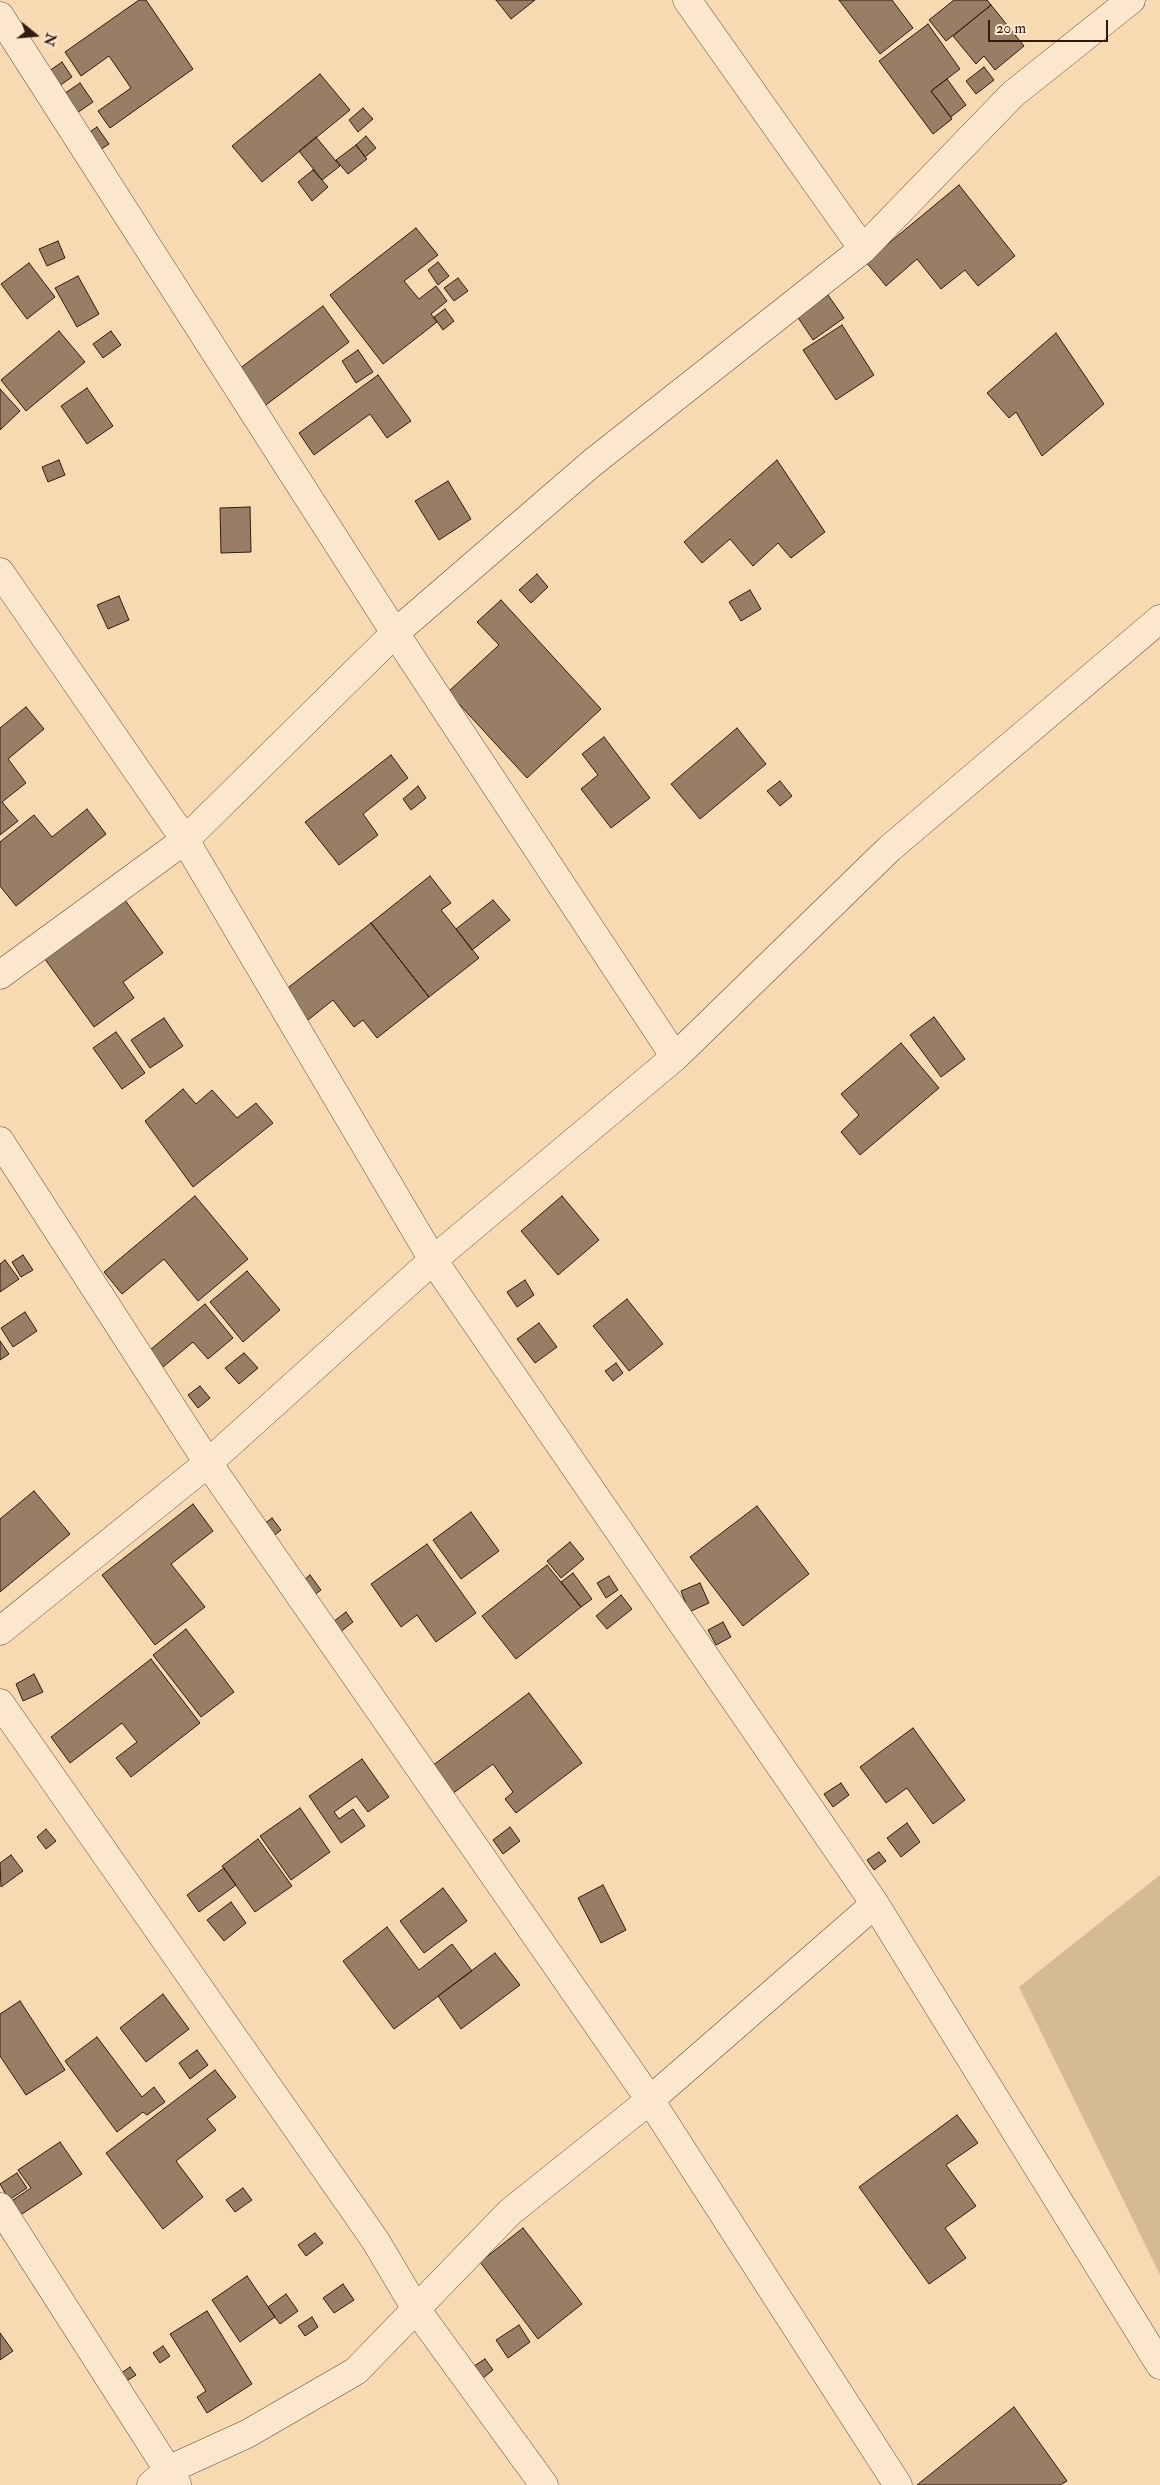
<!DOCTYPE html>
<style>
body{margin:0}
#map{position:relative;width:1160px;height:2485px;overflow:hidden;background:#f8dab2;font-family:"IM FELL Double Pica",serif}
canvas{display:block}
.north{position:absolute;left:10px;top:10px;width:50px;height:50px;-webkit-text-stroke:4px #fae7cd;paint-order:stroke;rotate:107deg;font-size:14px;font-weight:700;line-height:20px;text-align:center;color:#311b0f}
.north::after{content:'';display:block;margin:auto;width:18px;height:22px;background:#311b0f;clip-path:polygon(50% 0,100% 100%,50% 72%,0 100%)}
.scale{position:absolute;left:988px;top:20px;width:120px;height:22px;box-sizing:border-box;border:2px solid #311b0f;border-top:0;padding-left:6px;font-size:15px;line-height:18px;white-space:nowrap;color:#311b0f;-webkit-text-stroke:4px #fae7cd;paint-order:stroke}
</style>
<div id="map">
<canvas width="1160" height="2485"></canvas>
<div class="north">N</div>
<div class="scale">20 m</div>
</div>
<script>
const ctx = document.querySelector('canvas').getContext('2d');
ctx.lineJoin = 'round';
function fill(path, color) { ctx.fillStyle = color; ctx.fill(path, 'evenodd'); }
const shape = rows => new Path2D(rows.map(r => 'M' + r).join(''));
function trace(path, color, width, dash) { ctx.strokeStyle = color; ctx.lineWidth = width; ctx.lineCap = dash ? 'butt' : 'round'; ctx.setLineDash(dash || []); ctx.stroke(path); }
const green = shape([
 [1160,1875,1160,2275,1019,1987]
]);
const building = shape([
 [139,0,146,0,193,69,110,128,98,111,131,88,109,56,81,76,65,52,139,0],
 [496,0,535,0,511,19,496,0],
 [839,0,892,0,913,28,880,54,839,0],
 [954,0,987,0,991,5,946,41,929,20,954,0],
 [991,5,1024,46,995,70,984,56,976,64,953,36,991,5],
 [928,24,960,69,931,91,952,119,933,134,879,61,928,24],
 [62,62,72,77,52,91,42,76,62,62],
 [984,67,994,80,976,94,966,81,984,67],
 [320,74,350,110,262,182,232,146,320,74],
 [947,79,966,105,951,117,931,91,947,79],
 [80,83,93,102,71,117,58,98,80,83],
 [363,108,373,119,358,132,349,120,363,108],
 [97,127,109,144,97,152,85,135,97,127],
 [366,136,376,148,365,157,356,145,366,136],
 [316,137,340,166,322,180,299,151,316,137],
 [356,145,367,159,348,174,336,160,356,145],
 [313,170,328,187,312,201,298,182,313,170],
 [959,185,1015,256,978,286,965,270,941,289,917,259,886,286,866,262,959,185],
 [416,228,438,255,404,281,419,299,436,286,447,301,431,314,437,322,383,364,330,295,416,228],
 [58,241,65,258,47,266,39,249,58,241],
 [438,262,449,276,438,285,428,270,438,262],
 [29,263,55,297,27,319,1,284,29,263],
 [78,276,99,314,77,327,55,288,78,276],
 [458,278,468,291,454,301,444,288,458,278],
 [828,295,844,318,813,340,797,316,828,295],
 [323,306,349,342,258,411,231,375,323,306],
 [445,309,454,321,443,330,434,317,445,309],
 [842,325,874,375,836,400,803,350,842,325],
 [59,331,85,362,26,411,1,380,59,331],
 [111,331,121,345,103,358,93,344,111,331],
 [1056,333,1104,404,1042,456,1016,412,1009,418,987,393,1056,333],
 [358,350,373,372,356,383,342,361,358,350],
 [378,375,411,421,387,438,370,414,314,455,299,433,378,375],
 [87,388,113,426,87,444,61,406,87,388],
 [0,389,20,411,0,430,0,389],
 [59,460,65,475,48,482,42,467,59,460],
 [777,460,825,532,791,558,778,543,753,566,730,539,702,563,684,542,777,460],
 [448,481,471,519,439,540,415,501,448,481],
 [250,507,251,552,221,553,220,508,250,507],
 [537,574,548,587,531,603,519,590,537,574],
 [750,590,761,609,741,621,729,602,750,590],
 [119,596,129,620,108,629,97,605,119,596],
 [501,600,601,709,527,778,448,692,499,645,477,622,501,600],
 [26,707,44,729,8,759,26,783,2,802,18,821,0,835,0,728,26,707],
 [737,728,766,764,700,819,671,784,737,728],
 [604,737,650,798,611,828,581,789,598,775,582,754,604,737],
 [391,755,408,778,363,814,378,835,339,865,305,822,391,755],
 [780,781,792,796,780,806,767,791,780,781],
 [418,786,426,798,411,810,403,799,418,786],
 [87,809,106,834,16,906,0,886,0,842,34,815,52,837,87,809],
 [430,876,451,903,441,910,479,958,429,997,371,923,430,876],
 [122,896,163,953,123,982,134,998,94,1027,42,955,122,896],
 [493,900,510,920,472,950,456,929,493,900],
 [371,923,429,997,377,1038,363,1020,354,1027,333,1000,303,1024,280,994,371,923],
 [934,1017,965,1059,941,1077,910,1035,934,1017],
 [164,1018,183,1046,150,1068,131,1040,164,1018],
 [116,1032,145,1073,122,1089,93,1048,116,1032],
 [901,1043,939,1088,860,1155,841,1132,859,1115,841,1094,901,1043],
 [183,1089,196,1104,212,1090,237,1118,256,1103,273,1123,193,1187,145,1121,183,1089],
 [195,1196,248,1259,198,1301,164,1259,122,1294,104,1272,195,1196],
 [562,1196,599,1240,558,1275,521,1231,562,1196],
 [23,1255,33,1270,21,1277,12,1262,23,1255],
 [5,1260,19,1279,0,1292,0,1264,5,1260],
 [247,1271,280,1310,243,1342,210,1302,247,1271],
 [525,1280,534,1295,517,1307,507,1292,525,1280],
 [627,1299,663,1344,629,1371,593,1326,627,1299],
 [205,1304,233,1338,208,1359,193,1342,163,1367,150,1350,205,1304],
 [25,1312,37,1331,13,1347,1,1328,25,1312],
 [539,1323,557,1347,535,1363,517,1339,539,1323],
 [0,1341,9,1354,0,1360,0,1341],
 [244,1353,258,1368,239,1384,225,1368,244,1353],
 [616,1363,623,1373,613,1381,605,1371,616,1363],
 [200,1386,210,1398,198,1408,188,1395,200,1386],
 [34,1491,70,1534,0,1592,0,1519,34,1491],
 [193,1504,213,1531,171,1564,205,1607,155,1645,102,1575,193,1504],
 [757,1506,809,1574,743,1626,690,1557,757,1506],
 [471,1512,499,1551,461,1579,433,1540,471,1512],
 [272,1518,281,1530,269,1540,260,1527,272,1518],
 [570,1542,584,1559,561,1578,547,1561,570,1542],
 [427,1544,476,1613,436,1642,417,1615,401,1627,371,1584,427,1544],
 [547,1565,581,1607,516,1659,482,1616,547,1565],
 [573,1573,592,1599,581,1607,561,1582,573,1573],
 [310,1575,321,1590,309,1599,298,1585,310,1575],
 [609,1576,618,1590,606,1598,597,1583,609,1576],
 [700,1583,709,1603,689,1612,681,1591,700,1583],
 [621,1595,632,1609,607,1629,596,1616,621,1595],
 [346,1612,353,1622,340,1632,333,1622,346,1612],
 [723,1622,731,1637,716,1645,708,1630,723,1622],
 [186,1629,234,1692,201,1717,153,1655,186,1629],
 [151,1659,200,1723,131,1777,116,1758,137,1742,122,1723,70,1763,51,1737,151,1659],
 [34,1674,43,1692,23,1701,16,1684,34,1674],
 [529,1693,582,1763,516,1813,505,1799,513,1792,493,1764,452,1794,432,1766,529,1693],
 [913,1728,965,1800,933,1824,907,1788,886,1803,860,1767,913,1728],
 [362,1759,389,1797,368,1812,356,1796,334,1812,339,1819,353,1809,365,1826,341,1843,309,1796,362,1759],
 [841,1783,849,1795,833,1807,824,1794,841,1783],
 [300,1808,330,1852,291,1880,260,1836,300,1808],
 [907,1823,920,1842,901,1857,887,1838,907,1823],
 [510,1827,520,1841,503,1854,493,1840,510,1827],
 [46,1829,56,1841,46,1849,37,1837,46,1829],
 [258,1839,292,1886,255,1912,222,1866,258,1839],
 [879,1852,886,1861,874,1870,867,1860,879,1852],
 [11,1855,23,1871,1,1887,0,1863,11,1855],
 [224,1868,236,1885,199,1912,187,1895,224,1868],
 [603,1885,626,1930,601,1943,578,1898,603,1885],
 [443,1888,467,1921,424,1953,400,1921,443,1888],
 [231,1902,246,1923,224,1941,207,1920,231,1902],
 [387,1927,419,1970,452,1944,472,1971,394,2029,343,1961,387,1927],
 [495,1953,520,1985,461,2029,438,1996,495,1953],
 [163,1994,189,2029,146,2062,120,2028,163,1994],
 [20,2001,65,2070,26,2095,0,2056,0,2014,20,2001],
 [97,2037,142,2097,154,2087,165,2102,147,2115,143,2112,117,2132,65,2061,97,2037],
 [197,2050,208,2065,190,2079,179,2063,197,2050],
 [215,2070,236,2097,207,2119,216,2130,176,2161,203,2197,163,2229,106,2153,215,2070],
 [957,2115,978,2143,946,2165,976,2206,945,2228,966,2258,929,2284,859,2187,957,2115],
 [60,2142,82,2174,19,2216,10,2202,31,2188,18,2170,60,2142],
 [17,2173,27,2188,9,2200,0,2184,17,2173],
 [243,2188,252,2200,235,2212,226,2200,243,2188],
 [523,2228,582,2304,538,2339,480,2262,523,2228],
 [315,2233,323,2243,306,2256,298,2245,315,2233],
 [247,2276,275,2317,240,2342,212,2300,247,2276],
 [343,2284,354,2300,334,2313,323,2298,343,2284],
 [286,2294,298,2311,280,2324,268,2307,286,2294],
 [207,2311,252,2384,207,2413,197,2397,206,2391,170,2334,207,2311],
 [312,2317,318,2327,305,2336,298,2326,312,2317],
 [519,2325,530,2342,508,2358,496,2340,519,2325],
 [0,2333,13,2351,0,2360,0,2333],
 [163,2346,170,2356,160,2363,153,2353,163,2346],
 [485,2359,493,2370,483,2378,474,2366,485,2359],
 [130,2367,136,2375,125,2382,120,2374,130,2367],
 [1014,2407,1067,2481,1060,2485,917,2485,1014,2407]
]);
const minor = shape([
 [687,0,863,249],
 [0,16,395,633,675,1057],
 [0,572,185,840,0,975],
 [1160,619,889,849,675,1057,433,1260,875,1904,1160,2365],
 [0,1141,208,1463,650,2100,898,2485],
 [0,1631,208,1463,433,1260,185,840,395,633,592,463,863,249,1013,94,1131,0],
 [0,1703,375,2240,416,2309,510,2212,650,2100,875,1904],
 [0,2207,177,2484],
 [151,2485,168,2470,247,2434,356,2371,416,2309,544,2485]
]);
fill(green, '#d6ba96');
fill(building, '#987e64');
trace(building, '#311b0f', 1);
trace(minor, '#634b38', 29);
trace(minor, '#fae7cd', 28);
</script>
